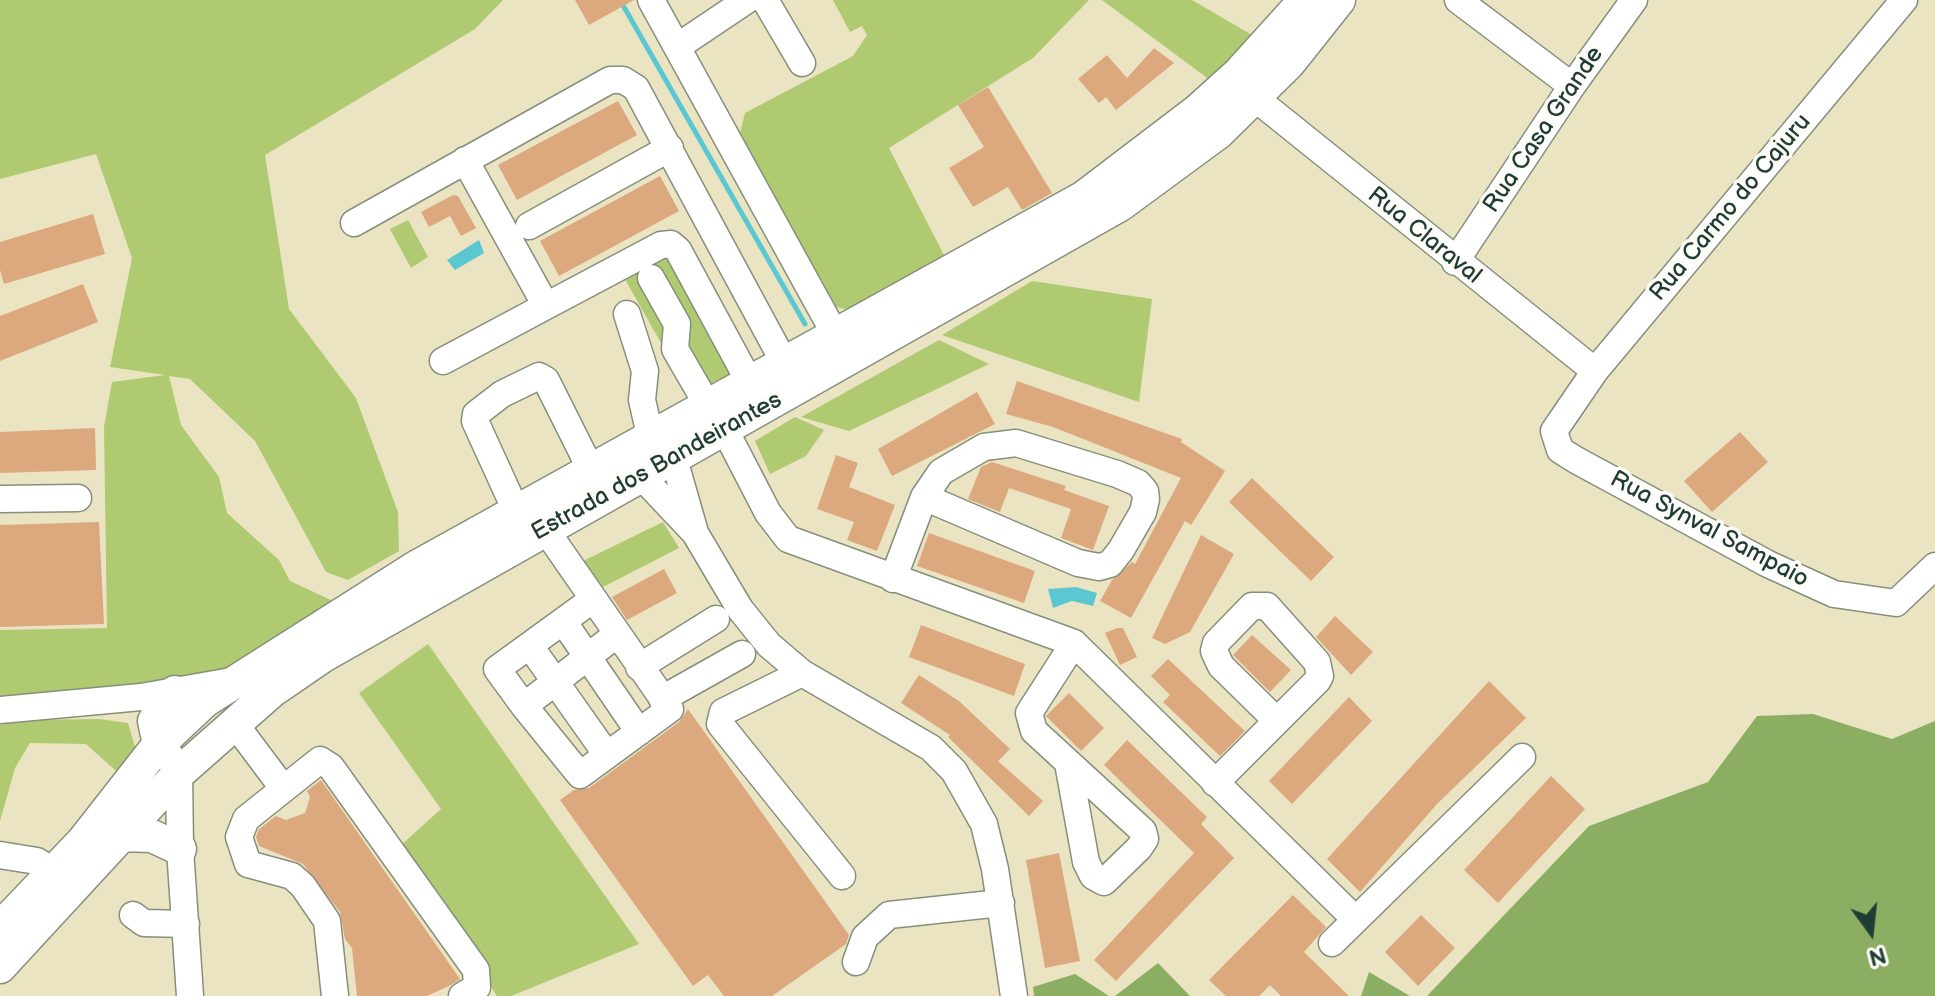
<!DOCTYPE html>
<style>
body{margin:0}
#map{position:relative;width:1935px;height:996px;overflow:hidden;background:#ebe4c3;font-family:"Balsamiq Sans",sans-serif}
canvas{display:block}
.north{position:absolute;left:1831px;top:892px;width:80px;height:80px;-webkit-text-stroke:6px #fdfcf7;paint-order:stroke;rotate:165deg;font-size:22px;font-weight:700;line-height:32px;text-align:center;color:#1f3d34}
.north::after{content:'';display:block;margin:auto;width:28px;height:36px;background:#1f3d34;clip-path:polygon(50% 0,100% 100%,50% 72%,0 100%)}
</style>
<div id="map">
<canvas width="1935" height="996"></canvas>
<div class="north">N</div>
</div>
<script>
const ctx = document.querySelector('canvas').getContext('2d');
ctx.lineJoin = 'round';
function fill(path, color) { ctx.fillStyle = color; ctx.fill(path, 'evenodd'); }
const shape = rows => new Path2D(rows.map(r => 'M' + r).join(''));
function trace(path, color, width, dash) { ctx.strokeStyle = color; ctx.lineWidth = width; ctx.lineCap = dash ? 'butt' : 'round'; ctx.setLineDash(dash || []); ctx.stroke(path); }
function write(font, color, halo, rows, align = 'center') {
  ctx.font = font + ' "Balsamiq Sans",sans-serif'; ctx.lineWidth = 7; ctx.setLineDash([]); ctx.textBaseline = 'middle'; ctx.strokeStyle = halo; ctx.fillStyle = color; for (const [text, x, y, turn = 0] of rows) {
    ctx.save(); ctx.translate(x, y); ctx.rotate((+turn || 0) * Math.PI / 180); ctx.textAlign = isNaN(turn) ? turn : align; if (halo) ctx.strokeText(text, 0, 0); ctx.fillText(text, 0, 0); ctx.restore();
  }
}
const green = shape([
 [0,0,503,0,475,29,265,155,289,309,356,398,398,512,399,551,348,580,326,572,255,441,190,379,169,376,181,425,219,477,227,513,279,560,290,581,331,600,252,658,220,674,0,705,0,630,107,628,104,427,112,382,165,375,110,367,132,258,96,154,0,179],
 [833,0,1089,0,1033,58,889,148,948,263,854,311,836,307,740,133,745,113,853,56,867,35,862,26,850,32],
 [1102,0,1192,0,1252,35,1210,80],
 [408,220,428,257,411,268,390,229],
 [665,252,735,371,690,394,623,276],
 [1032,281,1152,299,1139,402,942,335],
 [939,340,989,364,849,431,801,417],
 [795,417,824,430,806,456,770,474,755,441],
 [663,522,679,548,601,588,583,561],
 [428,644,639,944,511,996,497,996,400,846,441,809,359,693],
 [99,719,128,723,135,747,116,771,86,744,30,743,15,768,0,821,0,725,30,720]
]);
const forest = shape([
 [1813,714,1892,739,1935,721,1935,996,1427,996,1589,826,1708,782,1757,716],
 [1158,963,1190,996,1115,996],
 [1369,972,1410,996,1361,996],
 [1075,974,1109,996,1034,996,1033,987]
]);
const water = shape([
 [479,240,484,253,455,270,447,260],
 [1076,587,1097,593,1093,606,1072,601,1053,608,1048,589]
]);
const stream = shape([
 [620,0,805,324]
]);
const building = shape([
 [575,0,634,0,589,25],
 [1154,48,1174,63,1116,110,1106,97,1099,103,1078,79,1107,55,1127,78],
 [988,87,1052,193,1022,210,1008,187,973,207,949,168,984,147,958,105],
 [618,101,637,135,517,200,498,165],
 [660,176,679,211,559,276,540,241],
 [453,195,458,196,476,228,461,236,450,216,429,227,421,212],
 [93,214,105,254,4,284,0,270,0,242],
 [83,284,98,322,0,361,0,316],
 [1017,381,1182,439,1181,442,1225,471,1191,525,1185,521,1131,618,1100,601,1112,580,1132,562,1135,564,1181,478,1053,427,1006,414],
 [977,392,995,424,892,476,878,449],
 [95,428,96,470,0,473,0,432],
 [1740,432,1768,462,1712,512,1684,481],
 [836,455,858,463,849,487,895,505,877,551,847,540,854,522,817,509],
 [992,462,1066,486,1064,490,1109,506,1093,550,1061,538,1071,509,1009,488,1000,512,968,499,981,467],
 [1252,478,1334,557,1311,581,1229,502],
 [99,522,104,624,0,627,0,525],
 [929,533,1035,571,1024,603,917,566],
 [1201,535,1234,554,1190,632,1165,644,1152,638],
 [664,569,677,593,627,620,612,597],
 [1335,616,1373,652,1351,675,1316,637],
 [921,625,1025,664,1014,696,909,657],
 [1117,628,1123,628,1137,657,1120,665,1105,633],
 [1252,635,1291,670,1270,692,1233,655],
 [1168,659,1245,731,1220,756,1163,702,1170,695,1151,676],
 [919,675,959,701,1010,749,998,761,1043,801,1029,816,948,737,950,735,901,703],
 [1489,681,1526,718,1437,804,1360,892,1327,859],
 [1069,693,1104,728,1081,751,1046,716],
 [1349,697,1372,721,1292,804,1269,781],
 [688,709,849,935,846,944,772,996,724,996,708,975,693,986,560,800,574,790,589,788,679,722],
 [1127,740,1207,817,1201,824,1234,858,1116,981,1094,960,1194,853,1104,765],
 [1551,776,1585,809,1498,903,1464,870],
 [321,780,460,979,451,985,427,996,357,996,352,948,345,939,340,912,303,864,259,846,256,837,259,829,276,816,286,820,305,813,310,797,307,791],
 [1059,853,1080,961,1045,968,1026,860],
 [1293,895,1326,927,1304,952,1349,996,1281,996,1270,985,1259,996,1226,996,1209,980],
 [1421,915,1455,948,1418,986,1385,952]
]);
const minor = shape([
 [651,0,836,336],
 [765,0,802,63],
 [1458,0,1572,86],
 [1904,0,1595,371,1554,431,1560,450,1576,460,1768,564,1834,594,1896,603,1935,566],
 [677,47,747,0],
 [1255,98,1595,371],
 [354,223,610,80,623,80,636,88,785,364],
 [529,226,670,148],
 [1455,262,1572,86,1634,0],
 [651,278,677,324,675,349,708,406],
 [546,306,661,245,671,244,678,250,750,383],
 [627,314,645,371,642,400,651,439],
 [443,361,546,306,465,160],
 [725,430,768,513,788,539,1074,643,1355,919],
 [674,459,694,529],
 [642,477,695,533,740,609,769,645,802,673,931,748,954,771,984,824,995,869,1014,996],
 [0,499,78,498],
 [517,513,475,421,476,414,502,394,539,376,546,380,592,472],
 [545,529,670,709,580,775,524,706,616,635],
 [893,579,924,497,941,472,984,447,1016,443,1117,474,1138,483,1145,491,1146,499,1143,512,1121,550,1110,564,1099,567,1078,563,924,497],
 [563,621,639,732],
 [530,646,607,755],
 [639,667,716,619],
 [802,673,723,712,720,724,842,876],
 [662,699,742,654],
 [524,706,497,669,592,600],
 [0,710,141,697,226,682],
 [235,724,283,788],
 [1068,763,1086,862,1093,876,1104,882,1139,848,1145,839,1143,831,1034,731,1029,713,1074,643],
 [179,773,180,849,190,996],
 [1215,783,1318,680,1320,676,1317,662,1267,606,1252,606,1216,643,1214,651,1221,666,1277,721],
 [0,855,37,861,55,873],
 [133,915,144,923,186,924],
 [1332,943,1522,757],
 [856,962,865,937,889,915,1001,903],
 [335,996,327,921,303,886,292,876,248,864,239,837,246,819,320,760,331,767,476,970,477,987,462,996]
]);
const major = shape([
 [166,754,159,744,154,721,175,692],
 [121,835,152,836,180,849],
 [0,928,83,841,159,744,205,701,416,567,1084,197,1197,111,1239,73,1305,0],
 [0,967,179,773,272,691,323,656,1120,205,1218,133,1289,63,1339,0]
]);
const streetNames = [
 ["Rua Casa Grande",1544,130,-56],
 ["Rua Carmo do Cajuru",1731,208,-50],
 ["Rua Claraval",1424,236,39],
 ["Estrada dos Bandeirantes",657,467,-29],
 ["Rua Synval Sampaio",1709,530,28]
];
fill(green, '#afca70');
fill(forest, '#8bae62');
fill(water, '#5bc7d1');
trace(stream, '#5bc7d1', 5);
fill(building, '#dca87e');
trace(minor, '#85907c', 29);
trace(major, '#85907c', 35);
trace(minor, '#fff', 26);
trace(major, '#fff', 32);
write('24px', '#1f3d34', '#fdfcf7', streetNames);
</script>
